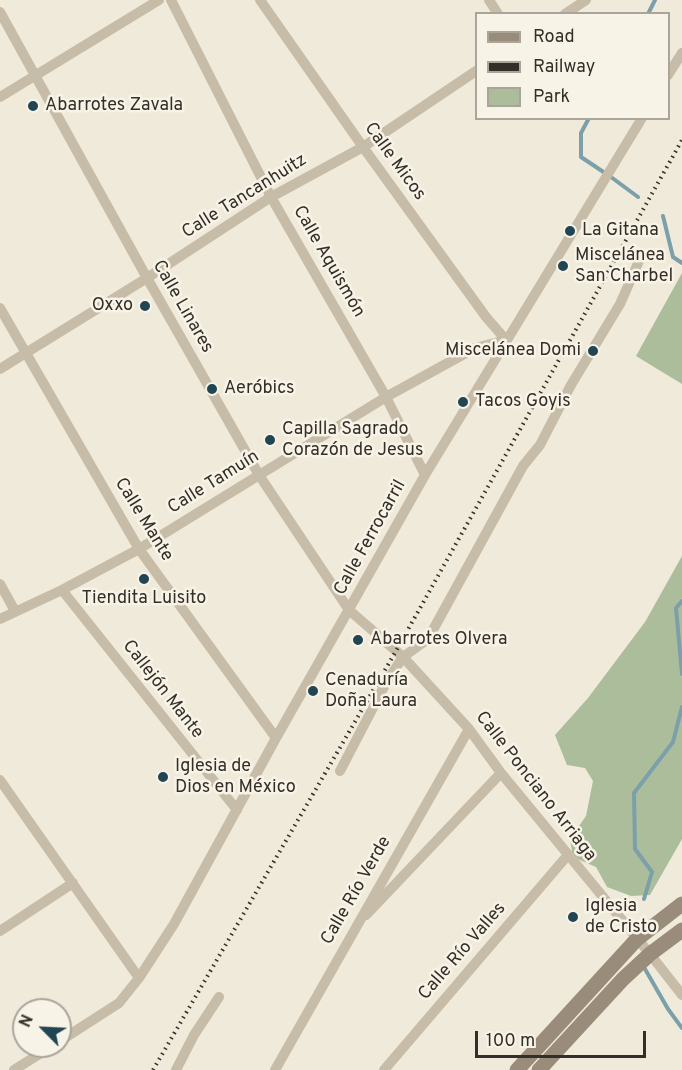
<!DOCTYPE html>
<meta charset="utf-8">
<style>
body{margin:0}
#map{position:relative;width:682px;height:1070px;overflow:hidden;background:#f0eadb;font-family:Overpass,sans-serif}
canvas{display:block}
.legend{position:absolute;left:475px;top:12px;width:195px;height:108px;box-sizing:border-box;background:#f8f3e7;border:2px solid #aaa49b;margin:0;padding:8px 10px;list-style:none;font-size:18px;color:#342e28}
.legend li{display:flex;align-items:center;gap:12px;height:30px}
.legend b{width:30px;border:2px solid #aaa49b}
.north{position:absolute;left:12px;top:998px;width:60px;height:60px;box-sizing:border-box;background:#f8f3e7;border:2px solid #aaa49b;border-radius:50%;rotate:294deg;font-size:16px;font-weight:700;line-height:24px;text-align:center;color:#342e28}
.north::after{content:'';display:block;margin:auto;width:21px;height:27px;background:#214552;clip-path:polygon(50% 0,100% 100%,50% 72%,0 100%)}
.scale{position:absolute;left:475px;top:1031px;width:171px;height:27px;box-sizing:border-box;border:3px solid #342e28;border-top:0;padding-left:8px;font-size:18px;line-height:21px;white-space:nowrap;color:#342e28;-webkit-text-stroke:4px #f8f3e7;paint-order:stroke}
</style>
<div id="map">
<canvas width="682" height="1070"></canvas>
<ul class="legend">
<li><b style="height:8px;background:#9a8c7a"></b>Road</li>
<li><b style="height:8px;background:#342e28"></b>Railway</li>
<li><b style="height:16px;background:#acbd9c"></b>Park</li>
</ul>
<div class="north">N</div>
<div class="scale">100 m</div>
</div>
<script>
const ctx = document.querySelector('canvas').getContext('2d');
ctx.lineJoin = 'round';
function fill(path, color) { ctx.fillStyle = color; ctx.fill(path, 'evenodd'); }
const shape = rows => new Path2D(rows.map(r => 'M' + r).join(''));
function trace(path, color, width, dash) { ctx.strokeStyle = color; ctx.lineWidth = width; ctx.lineCap = dash ? 'butt' : 'round'; ctx.setLineDash(dash || []); ctx.stroke(path); }
function write(font, color, halo, rows, align = 'center') {
  ctx.font = font + ' Overpass,sans-serif'; ctx.lineWidth = 5; ctx.setLineDash([]); ctx.textBaseline = 'middle'; ctx.strokeStyle = halo; ctx.fillStyle = color; for (const [text, x, y, turn = 0] of rows) {
    ctx.save(); ctx.translate(x, y); ctx.rotate((+turn || 0) * Math.PI / 180); ctx.textAlign = isNaN(turn) ? turn : align; if (halo) ctx.strokeText(text, 0, 0); ctx.fillText(text, 0, 0); ctx.restore();
  }
}
const green = shape([
 [682,273,682,384,636,356],
 [682,556,682,839,650,895,631,896,607,887,596,867,573,857,570,839,586,816,593,781,585,768,567,765,555,735,588,698,645,622]
]);
const stream = shape([
 [648,14,655,0],
 [589,118,581,133,581,157,605,173],
 [611,177,638,197],
 [663,216,673,257,682,263],
 [682,601,676,608,682,674],
 [644,899,652,872,635,849,634,793,673,742,682,707],
 [645,969,668,1009,682,1028]
]);
const minor = shape([
 [171,0,271,197,386,397,425,475],
 [489,0,498,14],
 [0,12,147,278,259,475,349,610,403,657,469,729,501,773,650,954,682,995],
 [565,14,586,0],
 [668,75,682,53],
 [0,97,159,0],
 [0,308,139,549,276,738],
 [0,369,147,278,271,197,363,147,476,71],
 [0,584,15,611],
 [62,590,237,810],
 [0,619,62,590,139,549,386,397,475,348,506,340,486,317,363,147,260,0],
 [340,771,387,681,403,657,428,639,523,466,540,445,571,385,620,304,639,261,636,254],
 [0,780,139,978],
 [366,915,501,773],
 [0,931,73,883],
 [60,1041,119,1003,139,978,174,924,276,738,425,475,642,118],
 [14,1070,52,1046],
 [176,1070,194,1035,219,997],
 [275,1070,469,729],
 [384,1070,567,856]
]);
const secondary = shape([
 [517,1070,637,939,682,904],
 [539,1070,623,979,650,954,682,930]
]);
const rail = shape([
 [153,1070,396,651,682,140]
]);
const markers = [
 [33,106,6,"#214552"],
 [570,231,6,"#214552"],
 [563,266,6,"#214552"],
 [145,306,6,"#214552"],
 [593,351,6,"#214552"],
 [212,389,6,"#214552"],
 [463,402,6,"#214552"],
 [270,440,6,"#214552"],
 [144,579,6,"#214552"],
 [358,640,6,"#214552"],
 [313,691,6,"#214552"],
 [163,777,6,"#214552"],
 [573,917,6,"#214552"]
];
const poiNames = [
 ["Abarrotes Zavala",45,106],
 ["La Gitana",582,231],
 ["Miscelánea",575,256],
 ["San Charbel",575,277],
 ["Oxxo",133,306,"right"],
 ["Miscelánea Domi",581,351,"right"],
 ["Aeróbics",224,389],
 ["Tacos Goyis",475,402],
 ["Capilla Sagrado",282,430],
 ["Corazón de Jesus",282,451],
 ["Tiendita Luisito",144,599,"center"],
 ["Abarrotes Olvera",370,640],
 ["Cenaduría",325,681],
 ["Doña Laura",325,702],
 ["Iglesia de",175,767],
 ["Dios en México",175,788],
 ["Iglesia",585,907],
 ["de Cristo",585,928]
];
const streetNames = [
 ["Calle Micos",394,162,54],
 ["Calle Tancanhuitz",245,197,-32],
 ["Calle Aquismón",328,262,60],
 ["Calle Linares",182,307,60],
 ["Calle Tamuín",214,483,-32],
 ["Calle Mante",143,520,58],
 ["Calle Ferrocarril",371,538,-61],
 ["Callejón Mante",162,690,52],
 ["Calle Ponciano Arriaga",535,787,52],
 ["Calle Río Verde",357,891,-60],
 ["Calle Río Valles",463,952,-49]
];
fill(green, '#acbd9c');
trace(stream, '#7ca0aa', 4);
trace(minor, '#c7bca8', 10);
trace(secondary, '#9a8c7a', 15);
trace(rail, '#342e28', 4, [1.5, 4.5]);
for (const [x, y, r, color] of markers) { const dot = new Path2D(); dot.arc(x, y, r, 0, 2 * Math.PI); ctx.fillStyle = color; ctx.fill(dot); trace(dot, '#f8f3e7', 2); }
write('18px', '#342e28', '#f8f3e7', poiNames, 'left');
write('18px', '#342e28', '#f8f3e7', streetNames);
</script>
